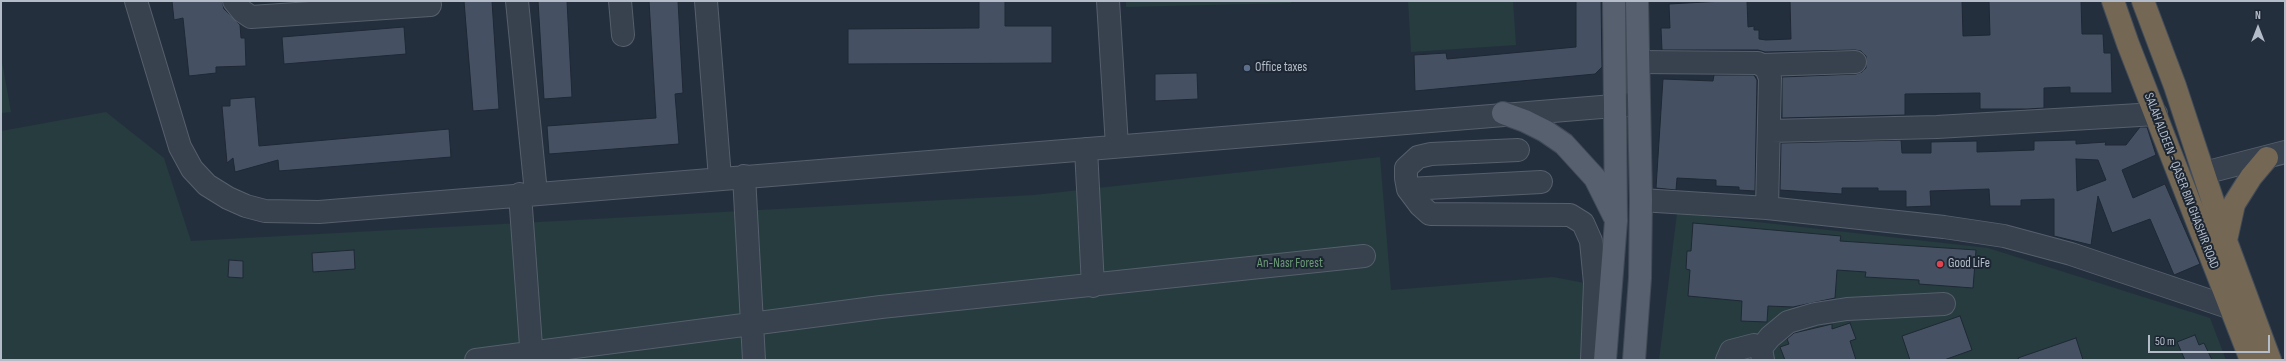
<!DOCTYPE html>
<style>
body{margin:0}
#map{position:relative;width:2286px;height:361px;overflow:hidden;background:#242f3e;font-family:"Sofia Sans Condensed",sans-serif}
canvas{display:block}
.frame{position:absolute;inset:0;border:2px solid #b4bcc9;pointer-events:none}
.north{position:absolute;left:2238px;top:8px;width:40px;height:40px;-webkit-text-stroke:3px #1d2633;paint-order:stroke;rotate:0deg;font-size:11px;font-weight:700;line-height:16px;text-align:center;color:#b4bcc9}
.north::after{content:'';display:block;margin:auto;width:14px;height:18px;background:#b4bcc9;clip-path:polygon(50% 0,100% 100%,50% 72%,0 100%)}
.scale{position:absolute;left:2148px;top:335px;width:122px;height:18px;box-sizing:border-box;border:2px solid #b4bcc9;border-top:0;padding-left:5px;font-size:12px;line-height:14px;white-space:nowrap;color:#b4bcc9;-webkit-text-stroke:3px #1d2633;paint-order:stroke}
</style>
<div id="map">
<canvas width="2286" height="361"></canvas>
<div class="frame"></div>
<div class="north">N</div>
<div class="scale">50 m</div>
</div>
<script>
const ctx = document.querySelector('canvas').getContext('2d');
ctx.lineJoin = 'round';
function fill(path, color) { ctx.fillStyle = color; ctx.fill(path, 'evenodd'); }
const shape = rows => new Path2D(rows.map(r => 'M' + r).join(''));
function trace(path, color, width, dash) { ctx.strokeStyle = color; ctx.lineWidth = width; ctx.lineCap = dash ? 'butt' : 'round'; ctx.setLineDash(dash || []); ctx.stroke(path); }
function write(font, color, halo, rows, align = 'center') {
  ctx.font = font + ' "Sofia Sans Condensed",sans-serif'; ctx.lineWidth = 4; ctx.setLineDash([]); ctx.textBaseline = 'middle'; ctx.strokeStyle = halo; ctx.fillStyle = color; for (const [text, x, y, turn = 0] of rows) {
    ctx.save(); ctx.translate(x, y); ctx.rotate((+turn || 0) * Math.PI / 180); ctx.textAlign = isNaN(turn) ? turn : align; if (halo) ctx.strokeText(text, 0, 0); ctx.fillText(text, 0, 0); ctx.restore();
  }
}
const green = shape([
 [1126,1,1291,1,1291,3,1126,7],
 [1408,1,1513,1,1516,45,1411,52],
 [1,56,11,112,1,113],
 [106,112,164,158,191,241,1034,195,1380,157,1391,290,1553,277,1595,285,1588,360,1,360,1,131],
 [1677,213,1988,248,2210,318,2226,360,1659,360]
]);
const building = shape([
 [172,1,222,1,224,9,240,25,241,38,245,38,246,66,216,67,216,73,189,76,183,18,174,20,172,1],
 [464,1,492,1,499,109,473,111,464,1],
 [538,1,567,1,572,97,544,99,538,1],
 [649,1,678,1,683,93,675,94,679,144,549,154,547,126,656,118,649,1],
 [979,1,1005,1,1005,26,1052,26,1052,63,848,64,848,29,979,28,979,1],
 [1576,1,1601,1,1602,67,1595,74,1415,91,1414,55,1446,53,1447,59,1576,47,1576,1],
 [1724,1,1747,1,1748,27,1754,26,1754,30,1759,30,1759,39,1766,40,1791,39,1790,1,1962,1,1963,36,1990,35,1989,1,2081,1,2082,34,2103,34,2104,53,2111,53,2112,93,2070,93,2070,87,2044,88,2044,108,2027,109,1980,109,1980,93,1905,94,1905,115,1782,118,1782,77,1856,74,1862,72,1866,68,1866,56,1861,51,1855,50,1765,52,1758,50,1662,50,1661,28,1670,28,1669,4,1724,1],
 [404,27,406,54,284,64,282,37,404,27],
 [1197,73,1198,99,1155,101,1155,74,1197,73],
 [1714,75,1754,75,1757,80,1755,191,1739,190,1739,187,1716,186,1716,180,1677,178,1676,190,1656,188,1663,79,1713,81,1714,75],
 [255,97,259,146,449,129,451,157,279,171,278,160,235,172,233,158,227,163,222,106,230,106,230,99,255,97],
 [2140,127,2147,127,2156,155,2122,170,2133,198,2165,184,2200,264,2174,275,2150,219,2112,233,2098,196,2091,245,2054,236,2054,199,2021,200,2021,206,1990,206,1989,189,1930,191,1931,206,1906,207,1906,191,1878,191,1878,188,1842,188,1842,194,1780,190,1781,143,1901,140,1902,153,1931,153,1931,142,1977,141,1977,152,2034,150,2034,141,2076,140,2076,144,2106,142,2105,145,2126,145,2140,127],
 [2076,159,2098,160,2106,180,2077,191,2076,159],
 [1693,223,1841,236,1840,241,1976,250,1973,288,1919,284,1919,280,1865,277,1866,272,1837,270,1835,298,1793,307,1768,306,1767,322,1741,321,1742,301,1688,296,1690,270,1686,269,1687,251,1691,251,1693,223],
 [354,250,355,269,313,272,312,253,354,250],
 [229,260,243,261,243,278,228,277,229,260],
 [1960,316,1972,350,1944,360,1910,360,1902,336,1960,316],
 [1850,323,1856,339,1850,341,1856,360,1785,360,1780,347,1789,344,1787,339,1794,333,1832,324,1832,329,1850,323],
 [2195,335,2199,345,2204,343,2212,360,2185,360,2177,342,2195,335],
 [2076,338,2083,360,2019,360,2018,358,2076,338]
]);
const minor = shape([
 [136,1,180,147,192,169,207,185,228,198,246,206,265,211,319,212,1638,104],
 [234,1,242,11,251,17,430,5],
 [517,1,536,193],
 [620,1,623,35],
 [706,1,720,178],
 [1108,1,1117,146],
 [1638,62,1758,63,1766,68,1770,78,1767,208],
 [1762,65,1855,62],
 [1770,131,1937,127,2156,114],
 [1086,149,1093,286],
 [1518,150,1431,154,1418,157,1406,168,1406,178,1408,189,1420,205,1430,214,1570,215,1583,223,1591,241,1595,283,1592,360],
 [2204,173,2285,152],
 [744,176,754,360],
 [1408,189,1541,182],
 [520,194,532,360],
 [1641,200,1767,208,1944,227,2004,236,2071,254,2231,308],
 [1761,348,1770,337,1788,322,1815,314,1847,309,1944,304],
 [476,360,881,307,1364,256],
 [1727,360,1731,351,1754,345,1761,348,1763,360]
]);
const major = shape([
 [1503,113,1525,121,1545,131,1564,144,1595,178,1614,216],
 [1605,360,1616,221,1614,1],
 [1634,360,1640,278,1641,200,1637,1]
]);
const highway = shape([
 [2113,1,2128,44,2251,360],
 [2143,1,2175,86,2226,241,2270,360],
 [2226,240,2234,204,2251,177,2267,158]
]);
const markers = [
 [1247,68,4,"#5c6f8a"],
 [1940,264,4,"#e0444e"]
];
const poiNames = [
 ["Office taxes",1255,68],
 ["Good LiFe",1948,264]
];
const streetNames = [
 ["SALAH ALDEEN - QASER BIN GHASHIR ROAD",2181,181,69]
];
const parkNames = [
 ["An-Nasr Forest",1290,264]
];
fill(green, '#263c3f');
fill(building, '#455162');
trace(building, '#1f2835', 1);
trace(minor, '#565f6c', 24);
trace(major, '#414a57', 24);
trace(highway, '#434c59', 24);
trace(minor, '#38414e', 22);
trace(major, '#56606e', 22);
trace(highway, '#746855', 22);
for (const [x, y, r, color] of markers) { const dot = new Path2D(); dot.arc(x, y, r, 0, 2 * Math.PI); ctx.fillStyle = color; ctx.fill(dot); trace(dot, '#1d2633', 1.5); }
write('13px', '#b4bcc9', '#1d2633', poiNames, 'left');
write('13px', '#b4bcc9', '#1d2633', streetNames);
write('13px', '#6b9a76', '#1d2633', parkNames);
</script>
